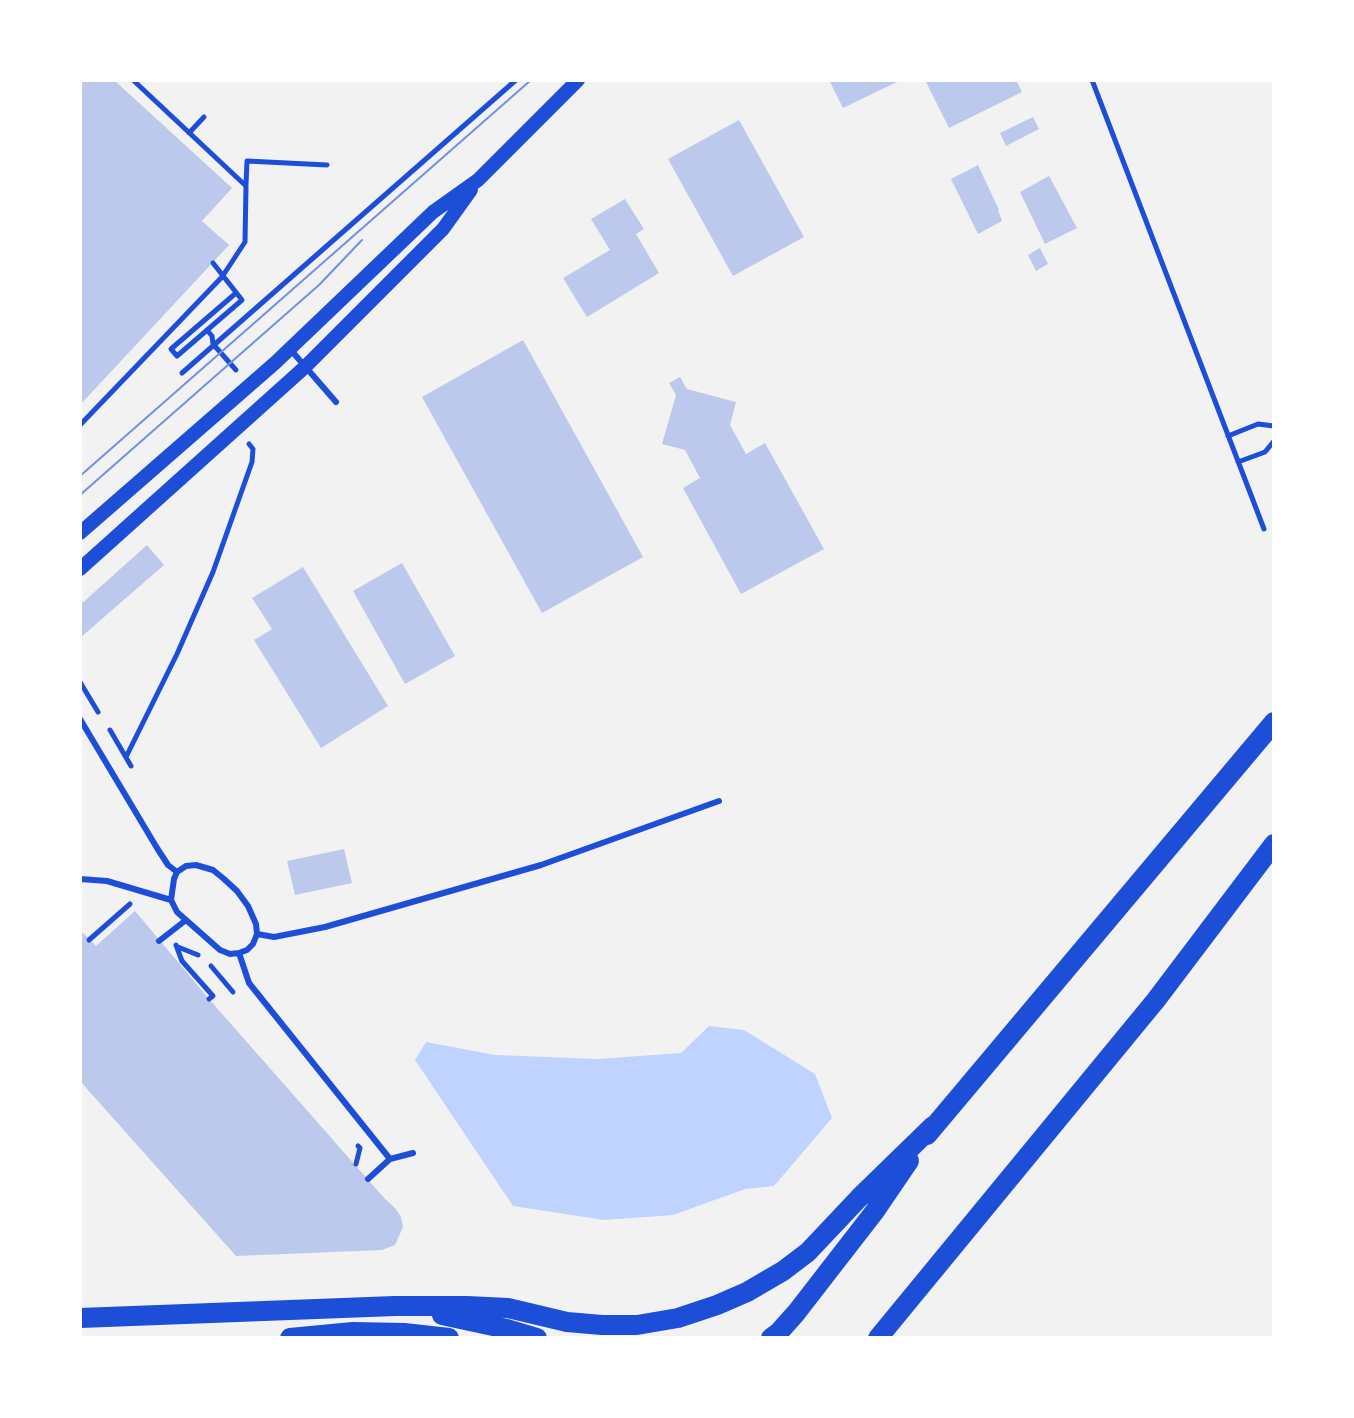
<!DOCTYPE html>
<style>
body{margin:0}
#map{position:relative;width:1354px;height:1418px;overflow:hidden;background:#f2f2f2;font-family:"Noto Sans",sans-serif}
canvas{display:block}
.frame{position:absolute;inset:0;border:82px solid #fff;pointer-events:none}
</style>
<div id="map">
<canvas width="1354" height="1418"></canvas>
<div class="frame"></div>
</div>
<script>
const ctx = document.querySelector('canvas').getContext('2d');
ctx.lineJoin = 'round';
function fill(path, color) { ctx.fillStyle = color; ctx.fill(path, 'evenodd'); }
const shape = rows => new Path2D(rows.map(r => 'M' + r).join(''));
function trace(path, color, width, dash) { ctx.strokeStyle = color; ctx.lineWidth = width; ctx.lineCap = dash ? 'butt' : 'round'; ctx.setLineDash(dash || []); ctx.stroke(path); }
const water = shape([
 [709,1026,744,1030,815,1074,832,1118,774,1186,745,1189,673,1215,604,1220,513,1206,415,1060,426,1042,495,1055,598,1059,681,1053]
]);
const building = shape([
 [80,80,114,80,232,188,202,221,229,245,80,405],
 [829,80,901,80,843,108],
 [925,80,1016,80,1022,92,949,128],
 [1033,117,1039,129,1006,146,1000,133],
 [739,120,804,237,733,276,668,159],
 [978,165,999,210,998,210,1002,221,978,234,951,179],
 [1049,176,1077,228,1045,244,1020,192],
 [625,199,644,229,636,234,659,273,587,317,563,278,610,250,591,219],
 [1040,248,1048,264,1036,271,1028,255],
 [523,340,643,557,542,613,422,397],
 [680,377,687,389,736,402,730,425,746,454,765,443,824,549,741,594,683,488,700,478,685,450,662,444,676,395,669,383],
 [147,545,164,565,80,638,80,605],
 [402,563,455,656,405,684,353,591],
 [303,567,388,706,321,748,254,640,272,629,252,598],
 [344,849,352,883,295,895,287,861],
 [135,911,209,999,385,1199,395,1208,401,1217,403,1227,395,1245,382,1250,236,1256,80,1081,80,930,96,946]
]);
const path = shape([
 [1092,80,1264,529],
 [189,133,204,117],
 [246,185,247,161,327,165],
 [213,263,242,300,177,356,171,349,236,293],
 [207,330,212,336,213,344,236,370],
 [182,373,516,80],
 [80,425,222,277,245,242,246,186,133,80],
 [1228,436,1258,424,1274,426],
 [1238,462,1265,452,1274,441],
 [80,682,98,712],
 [110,730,131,766],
 [126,757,177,654,213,572,252,462,253,449,249,444],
 [89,940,130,904],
 [176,945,182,961,213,996,209,999],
 [178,947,198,955],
 [211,966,233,992],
 [356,1164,360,1148,358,1146]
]);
const service = shape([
 [290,349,336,402],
 [80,719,157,848,168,865,177,872],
 [196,865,213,870,224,879,237,891,248,906,256,924,257,934,253,944,247,950,239,953,230,954,220,950,177,912,171,900,174,879,177,872,186,866,196,865],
 [80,879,107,881,171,900],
 [257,934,274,937,325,927,541,865,719,801],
 [159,941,186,920],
 [239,953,249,983,390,1159,368,1179],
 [390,1159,413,1153]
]);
const tertiary = shape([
 [80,533,275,363,433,212,478,180,578,80],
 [80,569,305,367,443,229,471,190]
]);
const primary = shape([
 [927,1135,1274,722],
 [442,1315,507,1329,537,1338],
 [80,1318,395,1306,467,1306,508,1308,567,1322,602,1325,637,1325,678,1318,717,1305,747,1292,783,1271,808,1252,859,1198,933,1126],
 [290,1338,353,1332,404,1333,449,1338],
 [771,1338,779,1332,796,1313,875,1211,909,1161],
 [878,1338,1156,1000,1274,844]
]);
const tram = shape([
 [80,476,531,80],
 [80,495,319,285,362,240]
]);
fill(water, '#bfd3fe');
fill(building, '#bdc9ec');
trace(path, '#1d4ed8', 5);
trace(service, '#1d4ed8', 6);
trace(tertiary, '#1d4ed8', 14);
trace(primary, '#1d4ed8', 20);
trace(tram, '#7290e2', 2);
</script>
